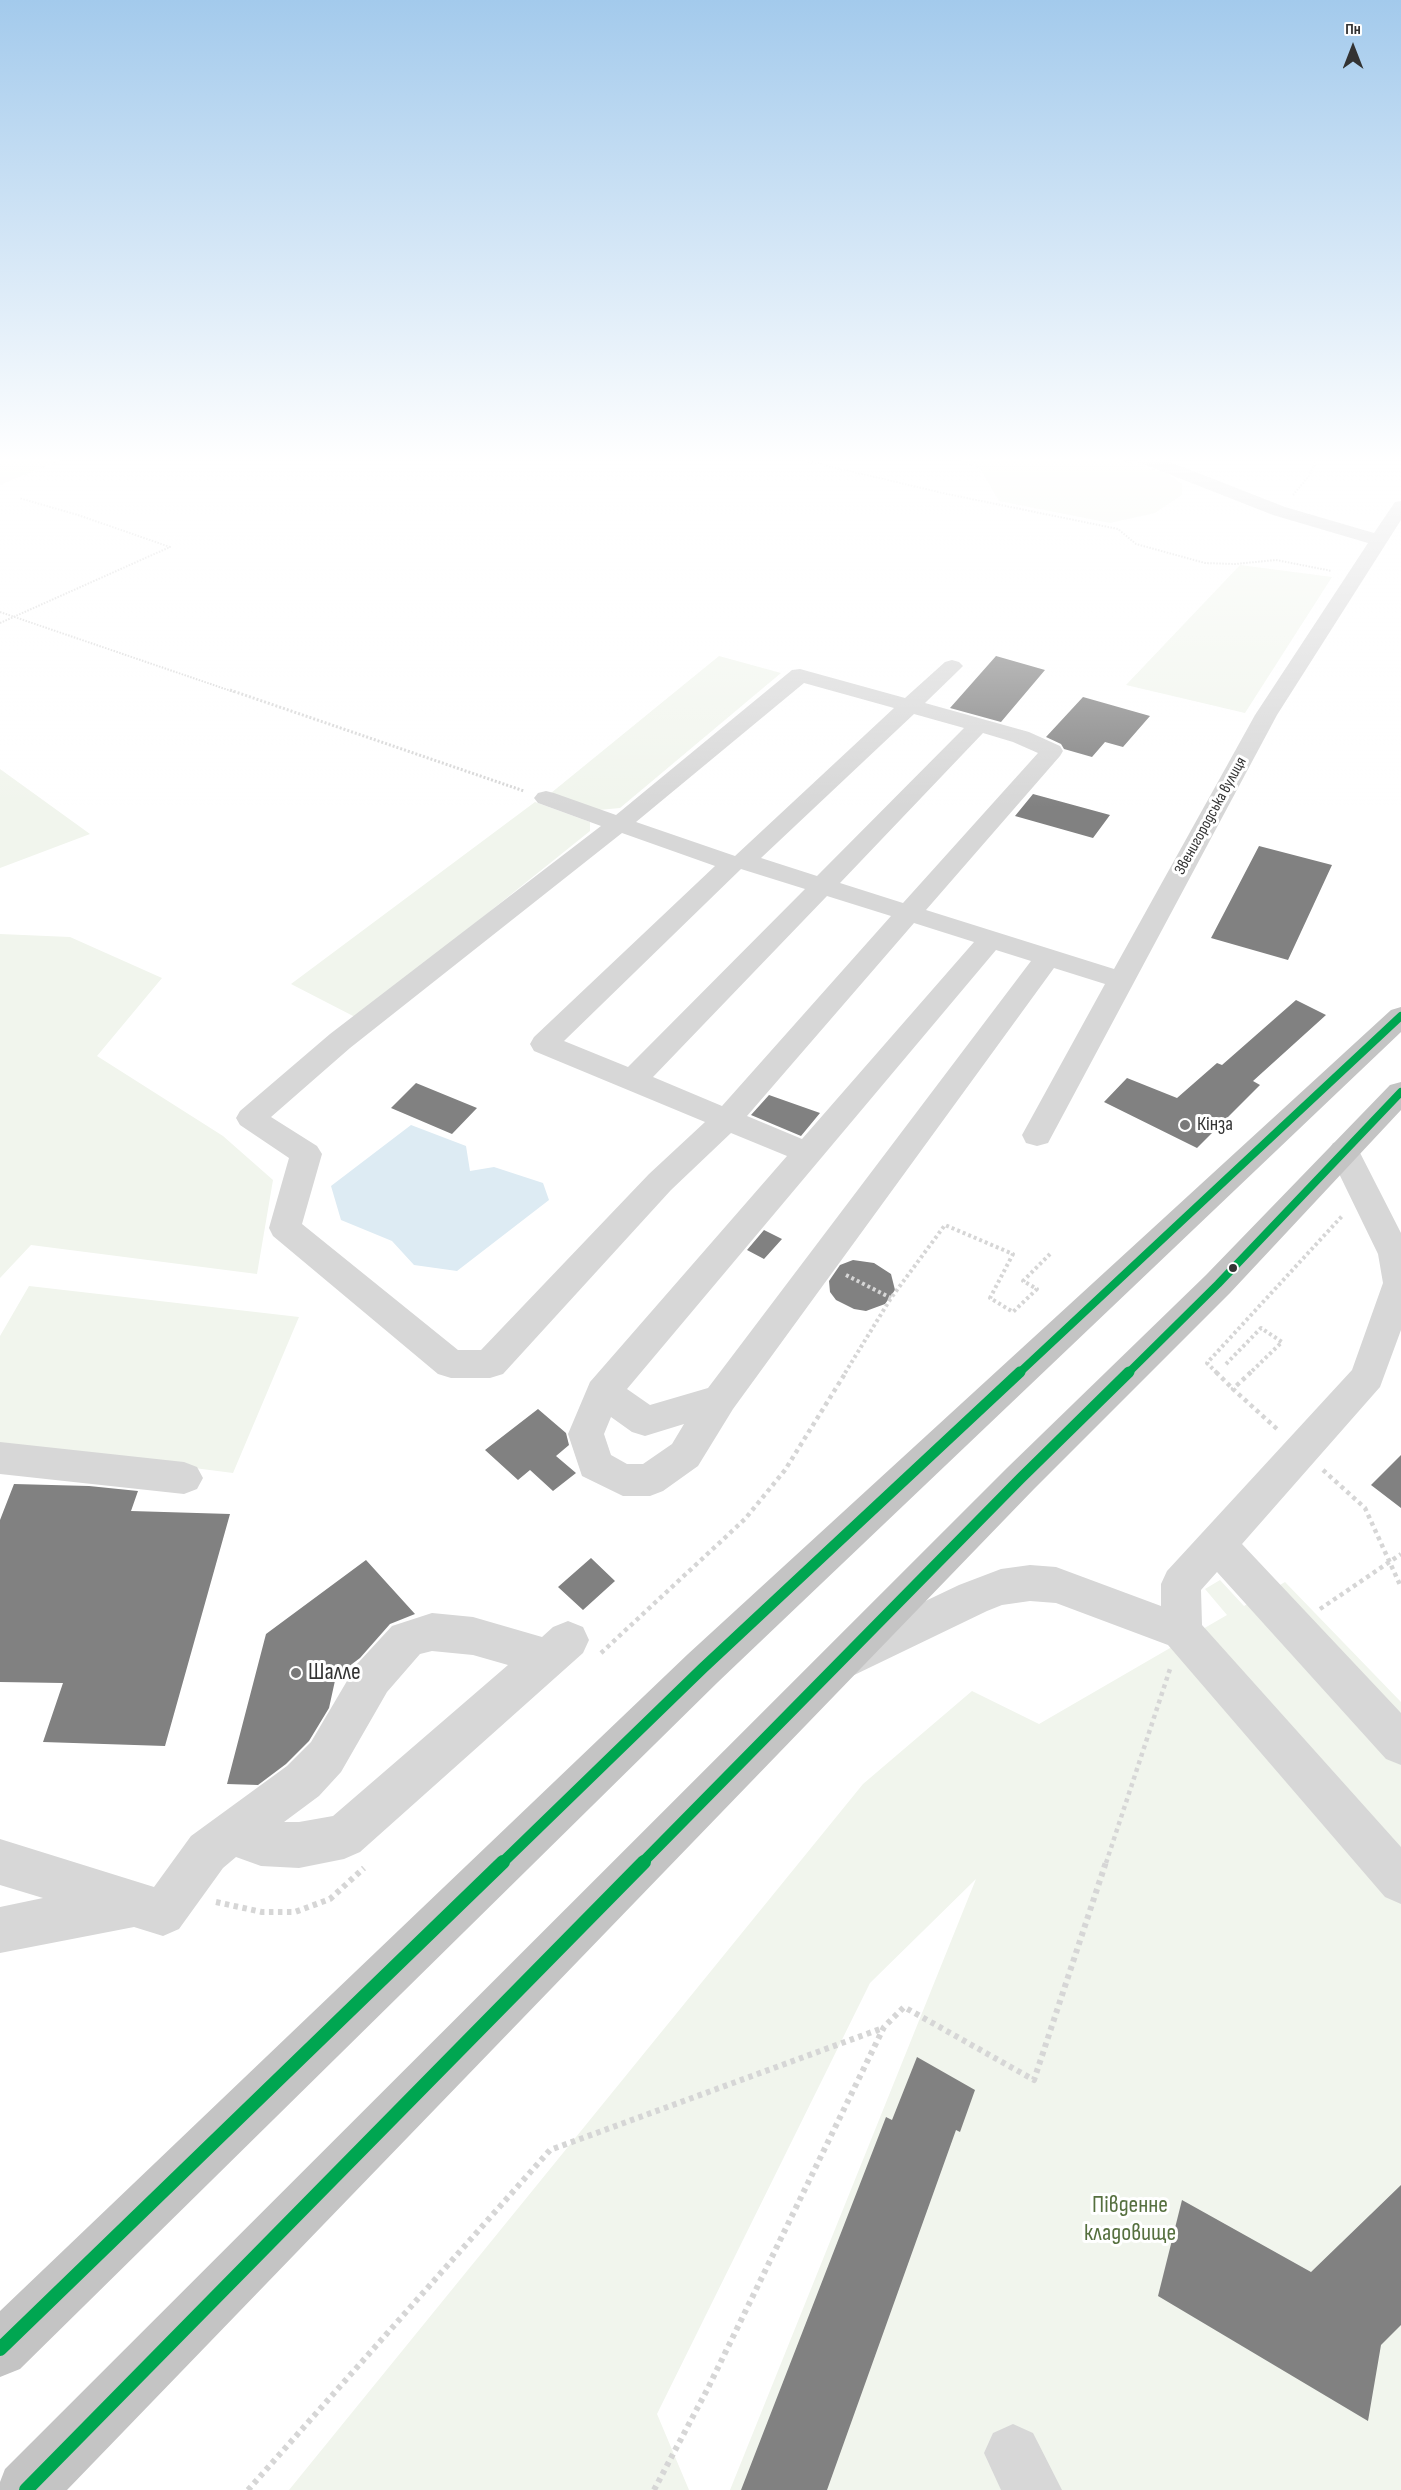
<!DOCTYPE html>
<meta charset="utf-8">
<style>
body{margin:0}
#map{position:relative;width:1401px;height:2490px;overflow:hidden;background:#fff;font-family:"Sofia Sans Condensed",sans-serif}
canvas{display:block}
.north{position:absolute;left:1323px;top:18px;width:60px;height:60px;-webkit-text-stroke:4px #fff;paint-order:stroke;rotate:0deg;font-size:16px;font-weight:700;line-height:24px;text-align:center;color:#333}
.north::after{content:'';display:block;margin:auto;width:21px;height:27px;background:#333;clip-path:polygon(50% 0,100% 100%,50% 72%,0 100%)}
</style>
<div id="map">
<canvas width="1401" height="2490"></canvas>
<div class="north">Пн</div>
</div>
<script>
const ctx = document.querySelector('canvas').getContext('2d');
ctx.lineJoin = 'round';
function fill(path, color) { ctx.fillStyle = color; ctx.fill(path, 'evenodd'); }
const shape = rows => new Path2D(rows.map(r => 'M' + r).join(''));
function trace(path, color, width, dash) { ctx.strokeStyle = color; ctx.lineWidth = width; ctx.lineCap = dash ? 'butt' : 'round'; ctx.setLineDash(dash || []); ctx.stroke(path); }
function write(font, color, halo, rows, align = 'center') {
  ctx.font = font + ' "Sofia Sans Condensed",sans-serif'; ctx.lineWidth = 6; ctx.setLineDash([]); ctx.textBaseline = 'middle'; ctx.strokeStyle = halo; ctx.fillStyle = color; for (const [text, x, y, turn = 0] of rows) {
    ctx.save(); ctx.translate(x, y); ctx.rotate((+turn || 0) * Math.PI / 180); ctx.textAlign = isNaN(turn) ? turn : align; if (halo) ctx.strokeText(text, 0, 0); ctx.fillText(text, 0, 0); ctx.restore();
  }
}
const green = shape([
 [0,458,65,458,0,485],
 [954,458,1114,458,1169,474,1182,484,1182,495,1155,513,1110,523,999,501,980,469],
 [1240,565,1332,577,1245,713,1126,685],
 [719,656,781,673,620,808,599,810,551,793],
 [0,769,90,834,0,868],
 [535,802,590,822,590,831,357,1018,291,984],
 [0,934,70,937,162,978,97,1056,223,1136,273,1180,257,1274,31,1245,0,1278],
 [29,1286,299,1317,233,1473,0,1443,0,1336],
 [1220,1580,1244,1606,1285,1582,1401,1702,1401,2490,730,2490,976,1879,870,1983,657,2414,689,2490,289,2490,863,1784,972,1691,1039,1724,1227,1615,1205,1589]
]);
const water = shape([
 [411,1125,466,1146,470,1171,494,1167,543,1183,549,1200,457,1271,414,1265,392,1241,341,1220,331,1186]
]);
const building = shape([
 [996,656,1045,670,1001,722,950,708],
 [1083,697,1150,716,1123,747,1105,742,1092,757,1064,749,1061,744,1046,737],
 [1033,794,1110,815,1093,838,1015,816],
 [1259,846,1332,865,1288,960,1211,938],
 [1296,1000,1326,1015,1253,1081,1260,1085,1197,1148,1104,1102,1127,1078,1177,1098,1217,1063,1222,1065],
 [416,1083,477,1108,452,1134,391,1108],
 [769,1095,820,1113,801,1136,751,1115],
 [764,1230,782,1239,764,1259,747,1250],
 [853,1260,874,1263,891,1274,895,1290,885,1304,866,1311,854,1309,836,1300,830,1292,829,1281,840,1265],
 [538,1409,566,1433,569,1445,556,1456,576,1473,553,1491,530,1470,518,1480,485,1450],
 [1401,1455,1401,1508,1371,1485],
 [14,1484,89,1486,138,1491,131,1511,230,1514,165,1746,43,1742,63,1683,0,1682,0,1520],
 [591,1558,615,1581,583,1610,558,1587],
 [366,1560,415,1614,390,1624,360,1658,336,1676,329,1708,309,1741,286,1764,258,1785,227,1784,266,1634],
 [917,2057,975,2090,960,2132,956,2130,827,2490,741,2490,886,2117,892,2120],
 [1401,2185,1401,2325,1381,2345,1368,2421,1158,2296,1182,2200,1311,2272]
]);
const pathFar4 = shape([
 [794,458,947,494,1118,529,1136,544,1205,563,1235,564,1276,560,1332,571],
 [1293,495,1308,477,1318,458],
 [0,612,234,692],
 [0,623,170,547,78,515,19,498]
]);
const pathFar3 = shape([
 [230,690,524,791]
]);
const pathFar2 = shape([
 [846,1275,891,1298],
 [1226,1364,1261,1328,1282,1342,1250,1373],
 [845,1373,891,1298,945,1225,1013,1254,990,1298,1013,1312,1037,1289,1023,1281,1050,1254],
 [1217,1373,1207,1363,1343,1215]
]);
const pathFar1 = shape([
 [1216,1372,1233,1389],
 [1251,1372,1233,1389,1277,1429],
 [1323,1470,1365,1508,1401,1587],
 [1320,1609,1401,1554],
 [601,1653,745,1519,785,1470,846,1372],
 [1106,1863,1170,1669]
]);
const path = shape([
 [216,1902,262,1912,295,1912,330,1899,364,1868],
 [248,2490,550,2150,883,2028],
 [654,2490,708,2388,884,2027,904,2007,1034,2080,1106,1862]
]);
const minor = shape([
 [1136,458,1160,458,1285,507,1374,533,1395,502,1401,501,1401,520,1277,715,1048,1143,1037,1146,1026,1143,1022,1135,1105,984,1054,968,733,1409,698,1466,663,1491,650,1496,623,1496,582,1476,568,1434,590,1382,787,1156,731,1133,671,1190,503,1374,490,1378,451,1378,438,1374,273,1236,269,1228,289,1158,240,1125,236,1118,240,1111,330,1034,601,826,538,803,534,798,538,793,546,791,554,793,616,815,792,670,800,669,905,698,945,662,952,660,959,662,963,666,959,670,925,703,1029,732,1060,746,1063,751,1060,756,926,910,1114,969,1255,715,1368,543,1273,515,1138,462,1136,458],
 [804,683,894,708,735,856,636,822,804,683],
 [914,714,964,728,817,876,761,858,914,714],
 [983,733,1013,742,1038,753,903,903,840,883,983,733],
 [622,833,715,866,534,1037,530,1044,534,1051,705,1122,649,1174,481,1350,458,1350,302,1224,322,1154,317,1146,271,1117,350,1048,622,833],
 [741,869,805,889,628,1067,564,1041,741,869],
 [827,896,891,916,722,1106,653,1077,827,896],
 [914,923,974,942,802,1139,747,1116,914,923],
 [996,950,1031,961,708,1388,650,1405,627,1389,996,950],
 [611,1417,632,1432,645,1436,684,1424,672,1444,643,1464,627,1464,611,1455,604,1434,611,1417],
 [1344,1140,1355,1143,1401,1233,1401,1330,1380,1387,1242,1544,1401,1713,1401,1765,1386,1759,1217,1572,1201,1590,1202,1625,1401,1847,1401,1904,1385,1897,1168,1645,1056,1603,1030,1601,1002,1605,987,1611,848,1678,833,1673,827,1659,833,1645,959,1585,1001,1569,1030,1565,1056,1567,1161,1606,1161,1584,1167,1571,1352,1370,1383,1283,1378,1254,1328,1151,1333,1143,1344,1140],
 [0,1442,184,1462,197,1467,203,1478,197,1489,184,1494,0,1474,0,1442],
 [432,1613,473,1617,542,1637,553,1627,568,1621,583,1627,589,1640,583,1653,360,1852,344,1859,299,1868,261,1866,236,1857,223,1868,179,1929,163,1936,134,1927,0,1953,0,1907,43,1898,0,1885,0,1839,154,1887,191,1836,287,1766,311,1742,357,1664,392,1626,432,1613],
 [432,1651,473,1655,508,1665,333,1816,299,1822,284,1822,319,1796,341,1772,387,1692,420,1654,432,1651],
 [1013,2424,1033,2433,1062,2490,1001,2490,984,2453,993,2433,1013,2424]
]);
const highway = shape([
 [1401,1007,1401,1032,718,1682,20,2369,0,2377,0,2311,688,1654,1391,1010,1401,1007],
 [1401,1082,1401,1110,1230,1293,1034,1489,67,2490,0,2490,0,2482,5,2469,1008,1467,1206,1275,1390,1085,1401,1082]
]);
const bus1Far2 = shape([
 [1019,1373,1401,1016],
 [1128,1373,1218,1284,1401,1092]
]);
const bus1Far1 = shape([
 [502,1863,703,1668,1020,1372],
 [642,1863,1021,1478,1129,1372]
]);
const bus1 = shape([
 [0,2349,503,1862],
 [26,2490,644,1862]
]);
const markers = [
 [1185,1125,6,"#7a7a7a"],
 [1233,1268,5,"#333"],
 [296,1673,6,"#7a7a7a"]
];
const farStreetnames = [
 ["Звенигородська вулиця",1211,816,-61]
];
const poiNames = [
 ["Кінза",1197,1125]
];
const nearPoinames = [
 ["Шалле",308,1673]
];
const nearParknames = [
 ["Південне",1130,2206],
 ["кладовище",1130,2234]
];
fill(green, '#f1f5ed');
fill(water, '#ddebf3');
fill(building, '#818181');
trace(pathFar4, '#d6d6d6', 2, [1.5, 1.5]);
trace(pathFar3, '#d6d6d6', 3, [2, 2]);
trace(pathFar2, '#d6d6d6', 4, [3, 3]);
trace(pathFar1, '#d6d6d6', 4.5, [4, 4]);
trace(path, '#d6d6d6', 6, [4.5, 4.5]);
fill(minor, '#d7d7d7');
fill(highway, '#c4c4c4');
trace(bus1Far2, '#00a651', 8);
trace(bus1Far1, '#00a651', 11);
trace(bus1, '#00a651', 14);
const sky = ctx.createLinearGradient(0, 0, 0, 807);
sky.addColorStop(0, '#a3caec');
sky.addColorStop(0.57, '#fff');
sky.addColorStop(1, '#ffffff00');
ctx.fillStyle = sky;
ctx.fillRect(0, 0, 1401, 807);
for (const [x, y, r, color] of markers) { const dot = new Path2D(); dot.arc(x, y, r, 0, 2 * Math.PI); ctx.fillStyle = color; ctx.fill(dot); trace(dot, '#fff', 2); }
write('16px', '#333', '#fff', farStreetnames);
write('20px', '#333', '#fff', poiNames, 'left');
write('24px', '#333', '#fff', nearPoinames, 'left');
write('24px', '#56703f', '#fff', nearParknames);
</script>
